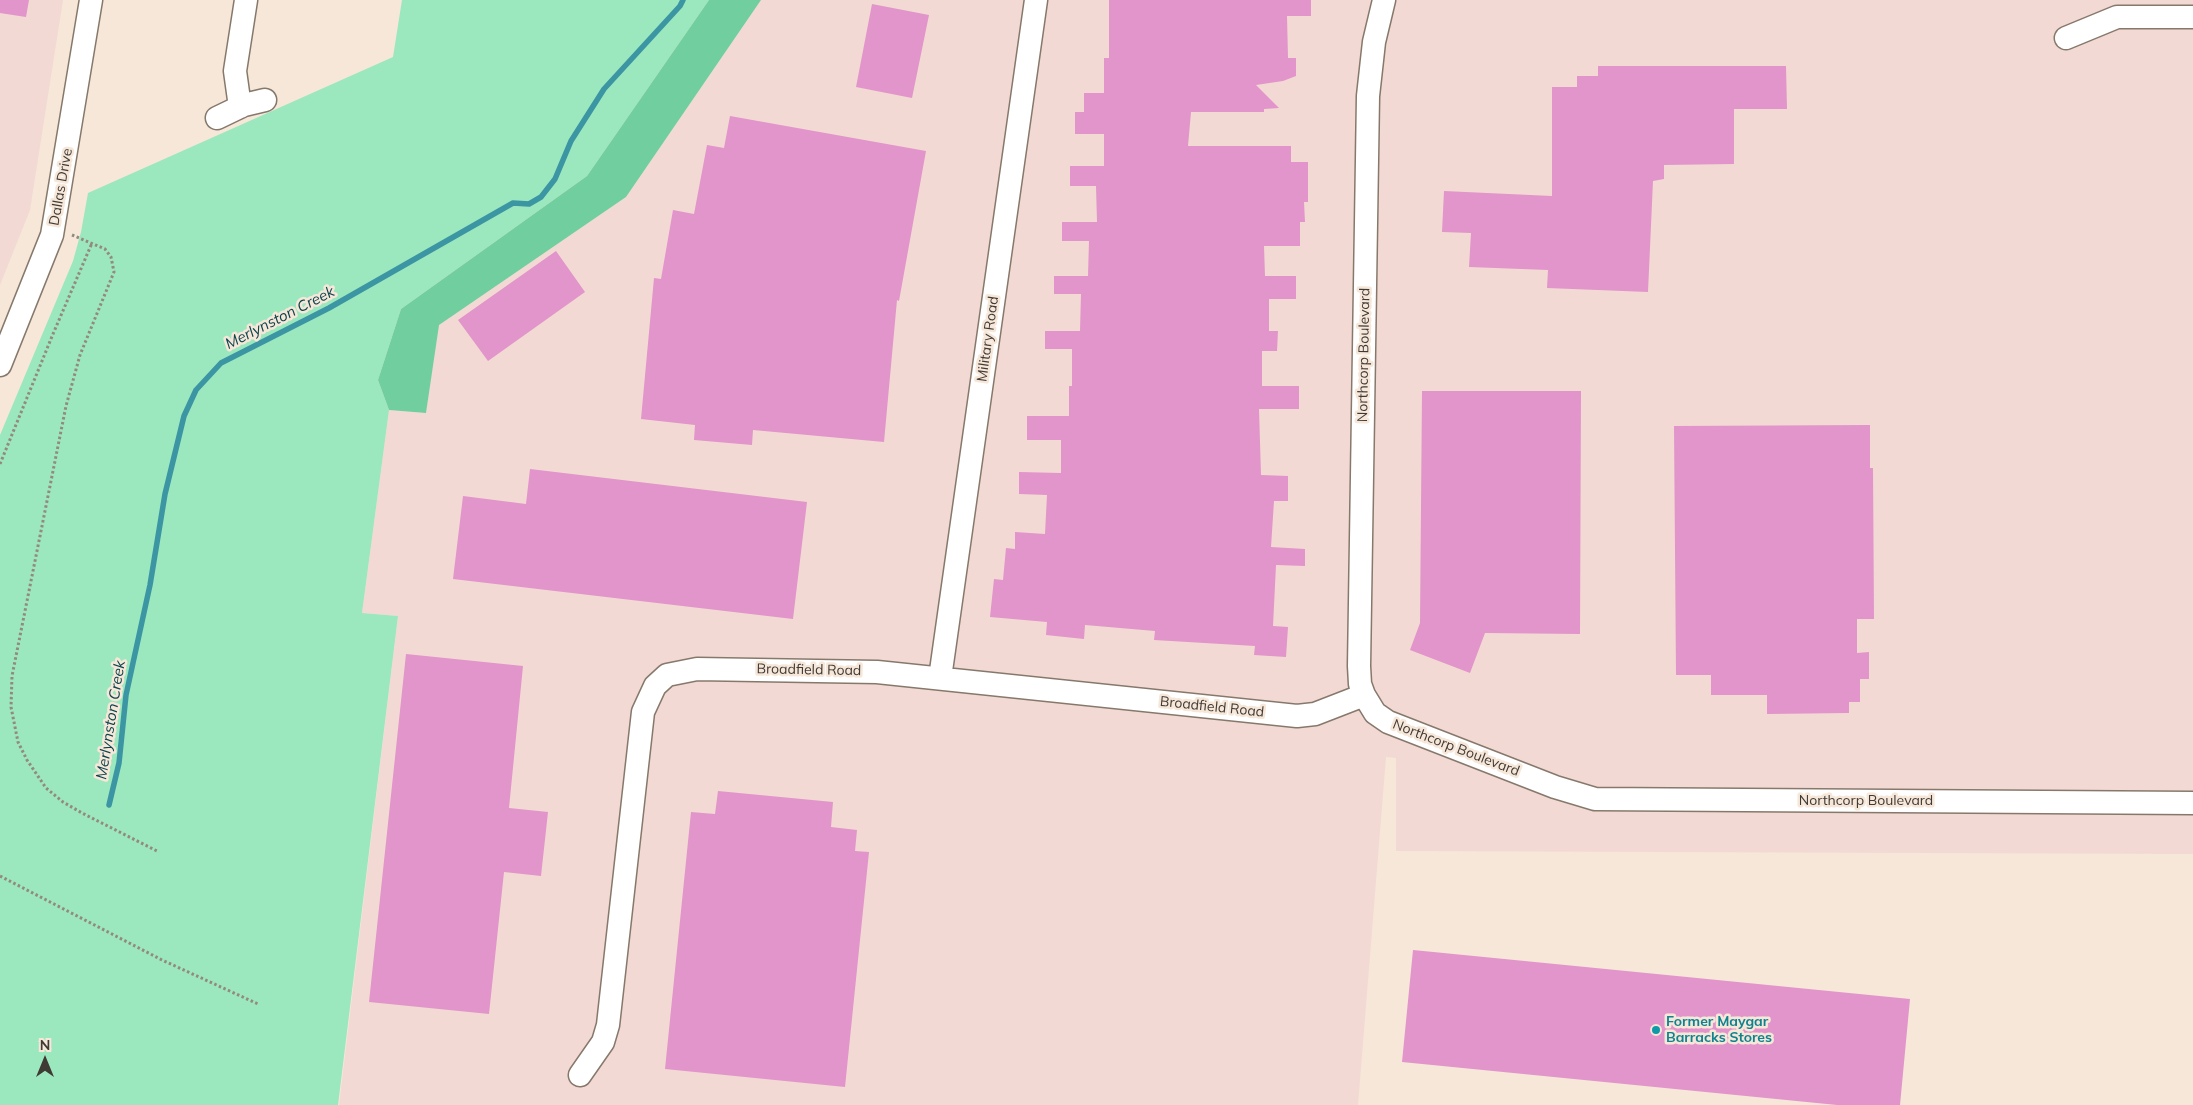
<!DOCTYPE html>
<style>
body{margin:0}
#map{position:relative;width:2193px;height:1105px;overflow:hidden;background:#f6e7d9;font-family:Mulish,sans-serif}
canvas{display:block}
.north{position:absolute;left:20px;top:1035px;width:50px;height:50px;-webkit-text-stroke:4px #f6e7d9;paint-order:stroke;rotate:0deg;font-size:14px;font-weight:700;line-height:20px;text-align:center;color:#403a35}
.north::after{content:'';display:block;margin:auto;width:18px;height:22px;background:#403a35;clip-path:polygon(50% 0,100% 100%,50% 72%,0 100%)}
</style>
<div id="map">
<canvas width="2193" height="1105"></canvas>
<div class="north">N</div>
</div>
<script>
const ctx = document.querySelector('canvas').getContext('2d');
ctx.lineJoin = 'round';
function fill(path, color) { ctx.fillStyle = color; ctx.fill(path, 'evenodd'); }
const shape = rows => new Path2D(rows.map(r => 'M' + r).join(''));
function trace(path, color, width, dash) { ctx.strokeStyle = color; ctx.lineWidth = width; ctx.lineCap = dash ? 'butt' : 'round'; ctx.setLineDash(dash || []); ctx.stroke(path); }
function write(font, color, halo, rows, align = 'center') {
  ctx.font = font + ' Mulish,sans-serif'; ctx.lineWidth = 5; ctx.setLineDash([]); ctx.textBaseline = 'middle'; ctx.strokeStyle = halo; ctx.fillStyle = color; for (const [text, x, y, turn = 0] of rows) {
    ctx.save(); ctx.translate(x, y); ctx.rotate((+turn || 0) * Math.PI / 180); ctx.textAlign = isNaN(turn) ? turn : align; if (halo) ctx.strokeText(text, 0, 0); ctx.fillText(text, 0, 0); ctx.restore();
  }
}
const commercial = shape([
 [0,0,63,0,30,210,0,285],
 [761,0,2193,0,2193,854,1396,851,1396,758,1386,757,1358,1105,339,1105,398,616,362,613,389,410,426,413,438,325,626,197]
]);
const green = shape([
 [402,0,709,0,587,176,401,309,378,380,389,410,362,613,398,616,338,1105,0,1105,0,435,73,261,81,232,88,193,393,57]
]);
const forest = shape([
 [709,0,761,0,626,197,439,325,426,413,389,410,378,380,401,309,587,176]
]);
const stream = shape([
 [109,805,119,763,126,695,150,585,165,494,184,416,196,390,221,363,329,308,513,203,529,204,541,197,555,179,571,141,604,89,680,6,683,0]
]);
const building = shape([
 [0,0,29,0,26,17,0,13],
 [1109,0,1311,0,1311,16,1287,16,1288,58,1296,58,1296,76,1283,81,1256,85,1279,108,1264,109,1264,112,1191,112,1188,146,1291,146,1291,162,1308,162,1308,202,1304,202,1305,222,1300,222,1300,246,1264,246,1265,276,1296,276,1296,299,1269,299,1269,331,1278,331,1277,351,1262,351,1262,386,1299,386,1299,409,1259,409,1261,475,1288,476,1288,501,1274,501,1271,547,1305,549,1305,566,1276,565,1273,626,1288,627,1286,657,1254,655,1255,646,1154,640,1155,631,1085,625,1084,639,1046,635,1047,622,990,617,994,579,1003,580,1006,548,1015,549,1015,532,1045,534,1047,495,1019,494,1019,472,1061,473,1061,440,1027,440,1027,416,1069,416,1069,386,1072,386,1072,349,1045,349,1045,331,1080,331,1081,294,1054,294,1054,276,1088,276,1089,241,1062,241,1062,222,1097,222,1096,186,1070,186,1070,166,1104,166,1104,134,1075,134,1075,112,1084,112,1084,93,1104,93,1104,58,1109,58],
 [872,4,929,15,912,98,856,87],
 [1598,66,1786,66,1787,109,1734,109,1734,164,1664,165,1664,179,1653,181,1648,292,1547,288,1548,270,1469,267,1471,233,1442,232,1444,191,1552,196,1552,87,1577,87,1577,76,1598,76],
 [730,116,926,151,899,301,897,300,884,442,753,430,752,445,694,440,695,425,641,419,654,278,661,279,673,210,694,214,707,145,724,148],
 [556,251,585,292,488,361,458,320],
 [1422,391,1581,391,1580,634,1485,633,1470,673,1410,650,1420,623],
 [1870,425,1870,468,1873,468,1874,619,1857,619,1857,653,1869,652,1869,679,1860,679,1860,702,1849,702,1849,713,1767,714,1767,695,1711,695,1711,675,1676,675,1674,426],
 [530,469,807,502,793,619,453,579,463,496,526,504],
 [406,654,523,666,509,808,548,812,541,876,504,872,489,1014,369,1002],
 [718,791,833,802,831,827,857,830,855,851,869,852,845,1087,665,1069,691,812,715,814],
 [1413,950,1910,999,1900,1105,1837,1105,1402,1062]
]);
const path = shape([
 [72,235,105,249,111,257,114,272,80,355,66,406,12,676,11,707,18,742,27,760,46,788,63,802,82,813,159,852],
 [0,464,53,334,92,243],
 [0,876,162,960,258,1004]
]);
const minor = shape([
 [1384,0,1374,42,1368,96,1359,666,1360,684,1364,695,1375,713,1388,722,1555,787,1595,799,2193,803],
 [2066,38,2117,17,2193,17],
 [240,107,235,71,246,0],
 [217,118,244,105,265,100],
 [0,365,52,235,91,0],
 [940,678,1036,0],
 [580,1075,603,1042,608,1025,643,712,655,686,667,675,697,669,877,672,1297,716,1315,714,1364,695]
]);
const markers = [
 [1656,1030,5,"#0f9aa8"]
];
const streetNames = [
 ["Dallas Drive",61,187,-80],
 ["Military Road",988,339,-82],
 ["Northcorp Boulevard",1364,355,-89],
 ["Broadfield Road",809,670,1],
 ["Broadfield Road",1212,707,6],
 ["Northcorp Boulevard",1456,748,21],
 ["Northcorp Boulevard",1866,801]
];
const cultureNames = [
 ["Former Maygar",1666,1022],
 ["Barracks Stores",1666,1038]
];
const waterNames = [
 ["Merlynston Creek",280,318,-27],
 ["Merlynston Creek",111,720,-81]
];
fill(commercial, '#f3d9d3');
fill(green, '#9be7be');
fill(forest, '#70ce9f');
trace(stream, '#3b95a3', 5.5);
fill(building, '#e195cb');
trace(minor, '#86796c', 25);
trace(path, '#93897f', 3, [2.5, 2.5]);
trace(minor, '#fff', 22);
for (const [x, y, r, color] of markers) { const dot = new Path2D(); dot.arc(x, y, r, 0, 2 * Math.PI); ctx.fillStyle = color; ctx.fill(dot); trace(dot, '#f6e7d9', 2); }
write('14px', '#403a35', '#f6e7d9', streetNames);
write('bold 14px', '#0d838f', '#f6e7d9', cultureNames, 'left');
write('italic 15px', '#09444d', '#f6e7d9', waterNames);
</script>
